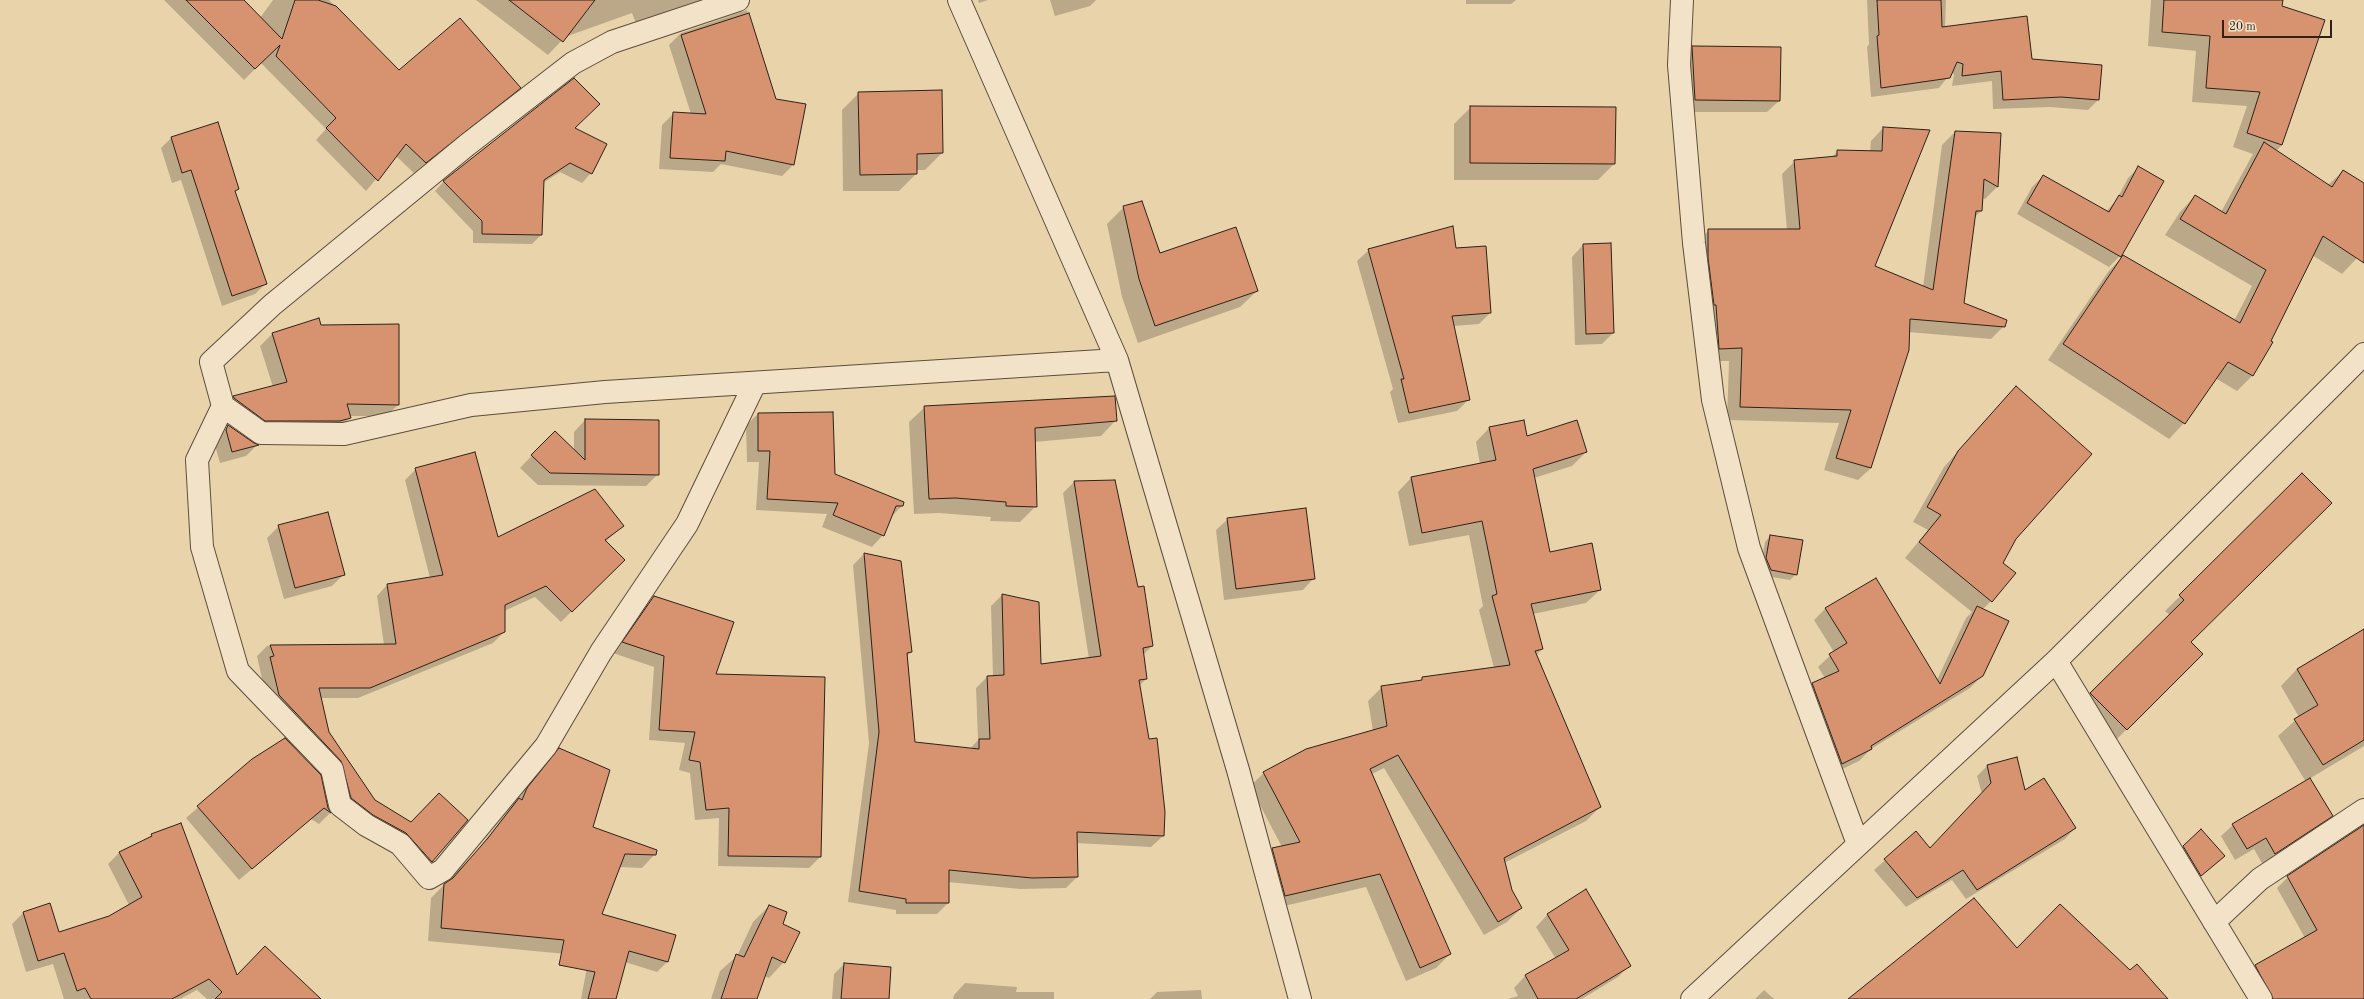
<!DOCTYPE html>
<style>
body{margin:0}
#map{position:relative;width:2364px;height:999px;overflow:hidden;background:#e9d3ab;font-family:"Old Standard TT",serif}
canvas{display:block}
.scale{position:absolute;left:2222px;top:20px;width:110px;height:18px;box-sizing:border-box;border:2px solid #2d2118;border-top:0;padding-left:5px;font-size:12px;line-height:14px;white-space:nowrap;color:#2d2118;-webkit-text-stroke:3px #f1e2c8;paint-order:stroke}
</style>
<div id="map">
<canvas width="2364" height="999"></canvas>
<div class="scale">20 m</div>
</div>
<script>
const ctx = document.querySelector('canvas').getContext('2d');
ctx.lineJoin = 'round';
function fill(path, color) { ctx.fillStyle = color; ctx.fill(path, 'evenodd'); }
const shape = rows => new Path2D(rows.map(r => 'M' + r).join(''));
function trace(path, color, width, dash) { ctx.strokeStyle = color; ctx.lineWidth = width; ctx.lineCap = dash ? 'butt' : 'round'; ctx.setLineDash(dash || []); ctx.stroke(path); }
const shadow = shape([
 [164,0,242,0,260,18,273,0,329,0,399,72,519,88,414,173,396,156,366,191,316,140,326,129,261,63,244,80],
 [476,0,728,0,637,26,632,13,565,37,548,55],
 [978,0,988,0,979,3],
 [1050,0,1096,0,1090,6,1055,16],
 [1466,0,1516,0,1511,4,1466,4],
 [1867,0,1946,0,1945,28,2032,60,2098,100,2088,110,2050,107,1993,109,1992,81,1952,86,1954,74,1951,73,1939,88,1871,97,1867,47,1869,44],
 [2151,0,2282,0,2282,145,2276,151,2328,185,2343,171,2364,185,2364,247,2357,258,2342,274,2312,255,2252,376,2237,391,2215,378,2184,423,2169,439,2048,360,2108,272,2123,256,2234,321,2252,286,2165,235,2180,212,2195,196,2221,212,2253,154,2233,147,2247,106,2192,102,2196,51,2148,46],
 [747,10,793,165,782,176,721,164,713,172,659,169,662,125,674,113,691,114,669,45,681,33],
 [1693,47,1779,101,1767,112,1683,112,1681,59],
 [859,93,942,153,925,170,916,170,916,174,899,191,843,191,842,110],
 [1471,107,1614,164,1598,180,1454,180,1454,124],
 [217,123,238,189,234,193,265,284,255,294,222,306,181,180,172,183,161,148,171,138],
 [574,128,591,173,582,183,560,172,543,183,541,235,532,244,473,243,473,231,435,191,444,181],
 [1883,128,1928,131,1873,267,1923,287,1942,145,1955,132,2000,134,1997,187,1985,199,1982,198,1981,211,1975,217,1963,304,2004,326,1991,339,1908,332,1871,468,1858,480,1824,470,1839,423,1727,420,1729,361,1707,361,1696,243,1709,230,1787,230,1782,174,1795,161,1832,157,1838,151,1870,152,1871,141],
 [2138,168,2120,256,2109,267,2017,214,2032,187,2043,176,2106,212,2117,199,2128,178],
 [1124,207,1159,254,1257,291,1240,307,1138,343,1122,297,1107,224],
 [1583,245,1613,333,1602,344,1575,345,1572,257],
 [1455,249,1490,313,1479,324,1453,326,1469,399,1457,411,1398,423,1390,392,1393,389,1357,261,1369,250],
 [319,319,321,326,398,405,386,416,349,416,350,418,338,429,253,432,223,408,234,397,273,387,260,346,272,334],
 [2002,402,2015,538,2002,563,1991,601,1983,609,1982,676,1970,688,1871,749,1859,761,1830,775,1801,696,1813,684,1825,678,1818,667,1834,652,1814,620,1826,608,1937,680,1966,618,1972,612,1905,558,1928,530,1913,522,1944,467],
 [925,407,1116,420,1101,436,1034,442,1036,506,1020,522,990,521,991,517,939,513,914,514,909,422],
 [758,414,834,474,902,506,890,518,883,535,872,547,822,527,827,514,756,510,759,462,747,462,746,425],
 [585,420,658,474,646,486,538,485,520,468,543,444,574,450,574,432],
 [228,426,257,445,246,456,220,463,214,442],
 [1489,428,1586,452,1572,466,1534,478,1549,553,1600,590,1586,603,1533,614,1542,649,1536,656,1600,807,1586,821,1504,863,1511,890,1521,908,1507,922,1484,935,1384,768,1372,774,1450,954,1436,968,1406,981,1366,887,1271,909,1259,863,1273,849,1282,847,1250,786,1264,773,1373,731,1368,701,1382,687,1419,681,1423,678,1494,668,1479,610,1483,606,1469,535,1409,546,1398,492,1411,478,1480,464,1476,442],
 [416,469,497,539,623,526,605,542,623,560,561,622,535,597,504,611,504,632,493,643,358,698,320,698,312,709,374,800,411,823,467,820,420,872,362,825,331,772,268,706,257,656,267,646,271,646,384,645,377,596,387,585,430,578,405,480],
 [2302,475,2190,643,2202,654,2112,744,2076,708,2170,615,2165,611],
 [1074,482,1137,588,1152,646,1143,655,1146,679,1139,686,1163,836,1151,847,1076,843,1077,877,1066,888,1020,889,948,882,948,903,937,914,896,914,896,910,848,902,869,743,853,565,864,554,911,652,907,656,914,743,970,749,978,740,976,688,987,677,993,677,991,606,1002,595,1038,603,1040,665,1089,659,1063,493],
 [1228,519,1314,578,1303,590,1224,600,1216,530],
 [279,526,344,574,332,586,284,599,267,538],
 [1770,536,1796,574,1790,580,1765,576,1761,564,1765,542],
 [654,597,820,857,809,868,718,866,719,818,695,820,690,773,679,770,685,743,649,740,654,667,613,653,643,608],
 [2364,630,2364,746,2309,779,2331,816,2320,827,2263,865,2254,849,2235,860,2221,836,2233,825,2306,782,2278,736,2299,717,2281,686,2297,669],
 [559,749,592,827,655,854,642,868,619,867,566,954,428,941,431,898,475,853,546,763],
 [253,760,327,808,330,813,319,824,311,819,239,880,186,818],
 [1987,766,2075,828,2065,839,1966,899,1952,880,1906,907,1874,870,1916,833,1930,849,1982,794,1977,776],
 [2364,826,2364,999,2258,999,2245,977,2256,966,2305,938,2277,888,2288,877],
 [152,835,237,977,304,999,207,999,197,990,180,999,64,999,53,964,26,972,12,924,23,913,49,904,59,933,109,917,129,905,108,864,120,852,147,840],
 [2183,846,2218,862,2195,881,2178,852],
 [1586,891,1630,965,1618,977,1582,999,1508,999,1518,996,1514,988,1525,976,1556,959,1536,927,1547,915],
 [769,906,782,924,784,962,769,978,764,976,756,999,711,999,720,971,737,956,753,922],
 [595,925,675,936,667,962,657,972,625,962,615,999,581,999],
 [844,964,888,999,832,999,834,974],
 [965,983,1017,987,1016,992,1054,992,1054,999,953,999,954,995],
 [1201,990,1202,999,1150,999,1157,992],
 [1764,990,1774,999,1755,999]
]);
const building = shape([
 [186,0,244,0,282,39,295,0,318,0,336,6,399,70,460,18,521,88,426,163,406,144,378,181,326,128,336,118,276,56,280,45,255,69,186,0],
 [509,0,595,0,563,42,509,0],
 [1877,0,1941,0,1942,27,2027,16,2032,59,2102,65,2099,100,2061,97,2003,100,2001,71,1962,76,1963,64,1957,62,1950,78,1881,88,1877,36,1879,35,1877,0],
 [2164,0,2283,0,2282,6,2325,20,2282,145,2247,133,2260,92,2206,88,2210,36,2162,32,2164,0],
 [749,13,776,99,806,104,794,165,726,151,725,161,670,158,673,112,706,114,681,35,749,13],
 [1692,46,1781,47,1780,101,1695,100,1692,46],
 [574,78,600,104,575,128,607,144,592,174,570,163,544,180,542,235,482,234,482,221,443,181,574,78],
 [942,90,943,153,917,154,917,174,860,175,858,92,942,90],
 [1470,106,1616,107,1615,164,1470,163,1470,106],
 [218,122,239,189,235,191,267,284,232,296,191,170,182,173,171,137,218,122],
 [1883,127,1930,130,1875,266,1933,290,1955,131,2001,133,1998,187,1984,179,1982,211,1976,211,1964,303,2007,320,2005,327,1910,319,1909,350,1871,468,1836,458,1851,410,1740,407,1742,348,1719,349,1716,305,1714,305,1708,258,1708,229,1800,229,1794,160,1837,156,1837,150,1882,151,1883,127],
 [2264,142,2332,187,2343,170,2364,183,2364,263,2323,236,2271,341,2273,342,2253,376,2228,362,2185,424,2063,344,2123,255,2240,323,2266,270,2180,219,2195,195,2226,214,2264,142],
 [2138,166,2164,181,2121,257,2027,203,2043,175,2109,212,2119,195,2122,197,2138,166],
 [1142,201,1160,253,1236,227,1258,291,1155,326,1139,279,1123,206,1142,201],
 [1453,226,1456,248,1486,246,1491,313,1452,316,1470,400,1409,413,1401,379,1404,379,1368,249,1453,226],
 [1611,243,1614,333,1586,334,1583,244,1611,243],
 [319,318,321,325,399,324,399,405,347,404,351,418,340,421,265,421,234,398,233,396,287,382,272,333,319,318],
 [2016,386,2092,454,2016,539,2003,563,2016,573,1992,602,1919,542,1941,515,1927,507,1958,451,2016,386],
 [1115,396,1117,421,1035,428,1037,507,1006,506,1006,502,955,498,929,499,924,406,1115,396],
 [833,412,835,474,904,502,903,506,896,506,884,536,833,515,838,503,767,499,770,451,758,451,758,413,833,412],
 [585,419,659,420,659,475,550,473,531,455,555,431,585,460,585,419],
 [1524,420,1527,436,1577,420,1587,452,1533,469,1550,552,1592,543,1601,590,1531,604,1543,649,1535,651,1601,807,1504,858,1512,890,1522,908,1498,922,1398,755,1370,769,1451,954,1420,968,1380,874,1285,896,1272,848,1300,842,1263,772,1306,749,1387,726,1381,686,1422,680,1422,677,1510,665,1492,596,1497,594,1482,521,1422,533,1411,477,1496,460,1489,427,1524,420],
 [228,425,254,443,259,445,232,452,226,430,228,425],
 [475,452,498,537,595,489,624,526,605,540,625,560,572,612,546,586,505,605,505,632,370,688,319,688,329,732,375,800,411,822,439,793,468,820,432,862,406,833,373,815,351,798,341,761,279,695,270,657,274,656,270,645,396,644,387,584,443,575,415,468,475,452],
 [2302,473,2332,503,2191,642,2203,654,2127,730,2090,693,2184,600,2179,595,2302,473],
 [1115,480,1138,587,1144,586,1153,646,1143,648,1147,679,1139,680,1149,739,1157,738,1165,812,1164,836,1077,832,1078,877,1032,878,949,870,949,903,906,903,906,899,859,891,879,732,864,553,901,561,912,652,907,653,915,742,979,749,979,739,990,739,987,676,1004,675,1002,594,1039,602,1041,664,1101,656,1074,481,1115,480],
 [1306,508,1315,579,1236,589,1227,518,1306,508],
 [328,512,345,575,295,588,278,525,328,512],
 [1770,535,1803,540,1797,575,1771,570,1766,558,1770,535],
 [1876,578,1940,684,1977,606,2009,621,1983,676,1871,746,1872,749,1842,764,1812,683,1839,671,1829,654,1847,643,1825,608,1876,578],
 [654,596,734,622,716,674,825,677,821,857,728,856,729,808,706,810,700,762,689,760,695,732,659,730,664,656,622,642,654,596],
 [2364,629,2364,740,2323,765,2294,719,2318,705,2297,669,2364,629],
 [285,738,321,775,328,808,331,813,324,808,252,869,197,806,252,759,285,738],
 [559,748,610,770,593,827,657,850,656,855,625,854,602,914,676,935,668,962,629,951,616,999,588,999,595,972,559,965,564,940,441,928,444,884,453,878,488,838,519,798,522,800,527,788,559,748],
 [2017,757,2025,790,2044,778,2076,828,1977,890,1963,870,1917,898,1884,859,1916,831,1930,848,1991,783,1987,765,2017,757],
 [2310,778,2333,816,2275,854,2266,838,2247,849,2232,824,2310,778],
 [181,823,237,975,265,946,321,999,215,999,222,992,209,979,172,999,91,999,85,988,77,991,64,953,38,961,23,912,50,903,59,932,109,916,142,897,119,852,152,836,151,834,181,823],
 [2364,825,2364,999,2273,999,2255,965,2317,930,2287,876,2364,825],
 [2201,829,2225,856,2201,876,2183,846,2201,829],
 [1586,889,1631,966,1576,999,1538,999,1525,975,1569,950,1547,914,1586,889],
 [1974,898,2017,948,2060,904,2130,970,2137,964,2168,999,1848,999,1974,898],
 [769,905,787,912,783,924,800,932,785,963,772,957,757,999,721,999,736,954,744,957,769,905],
 [844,963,891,967,889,999,841,999,844,963]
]);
const street = shape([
 [738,0,612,42,573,63,467,145,272,305,211,362,223,406,261,433,344,434,471,405,605,392,1117,360],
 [959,0,1117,360,1238,770,1300,999],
 [1682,0,1679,65,1694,243,1713,400,1749,548,1858,844],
 [223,406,197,460,202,547,238,671,332,769,340,805,366,825,400,844,429,878,443,870,546,746,601,652,687,524,755,383],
 [2056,661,2261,999],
 [2214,922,2260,879,2364,810],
 [1692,999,2056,661,2364,354]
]);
fill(shadow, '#0003');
fill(building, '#d79270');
trace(building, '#2d2118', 1);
trace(street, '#5c4e3d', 24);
trace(street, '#f1e2c8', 22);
</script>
